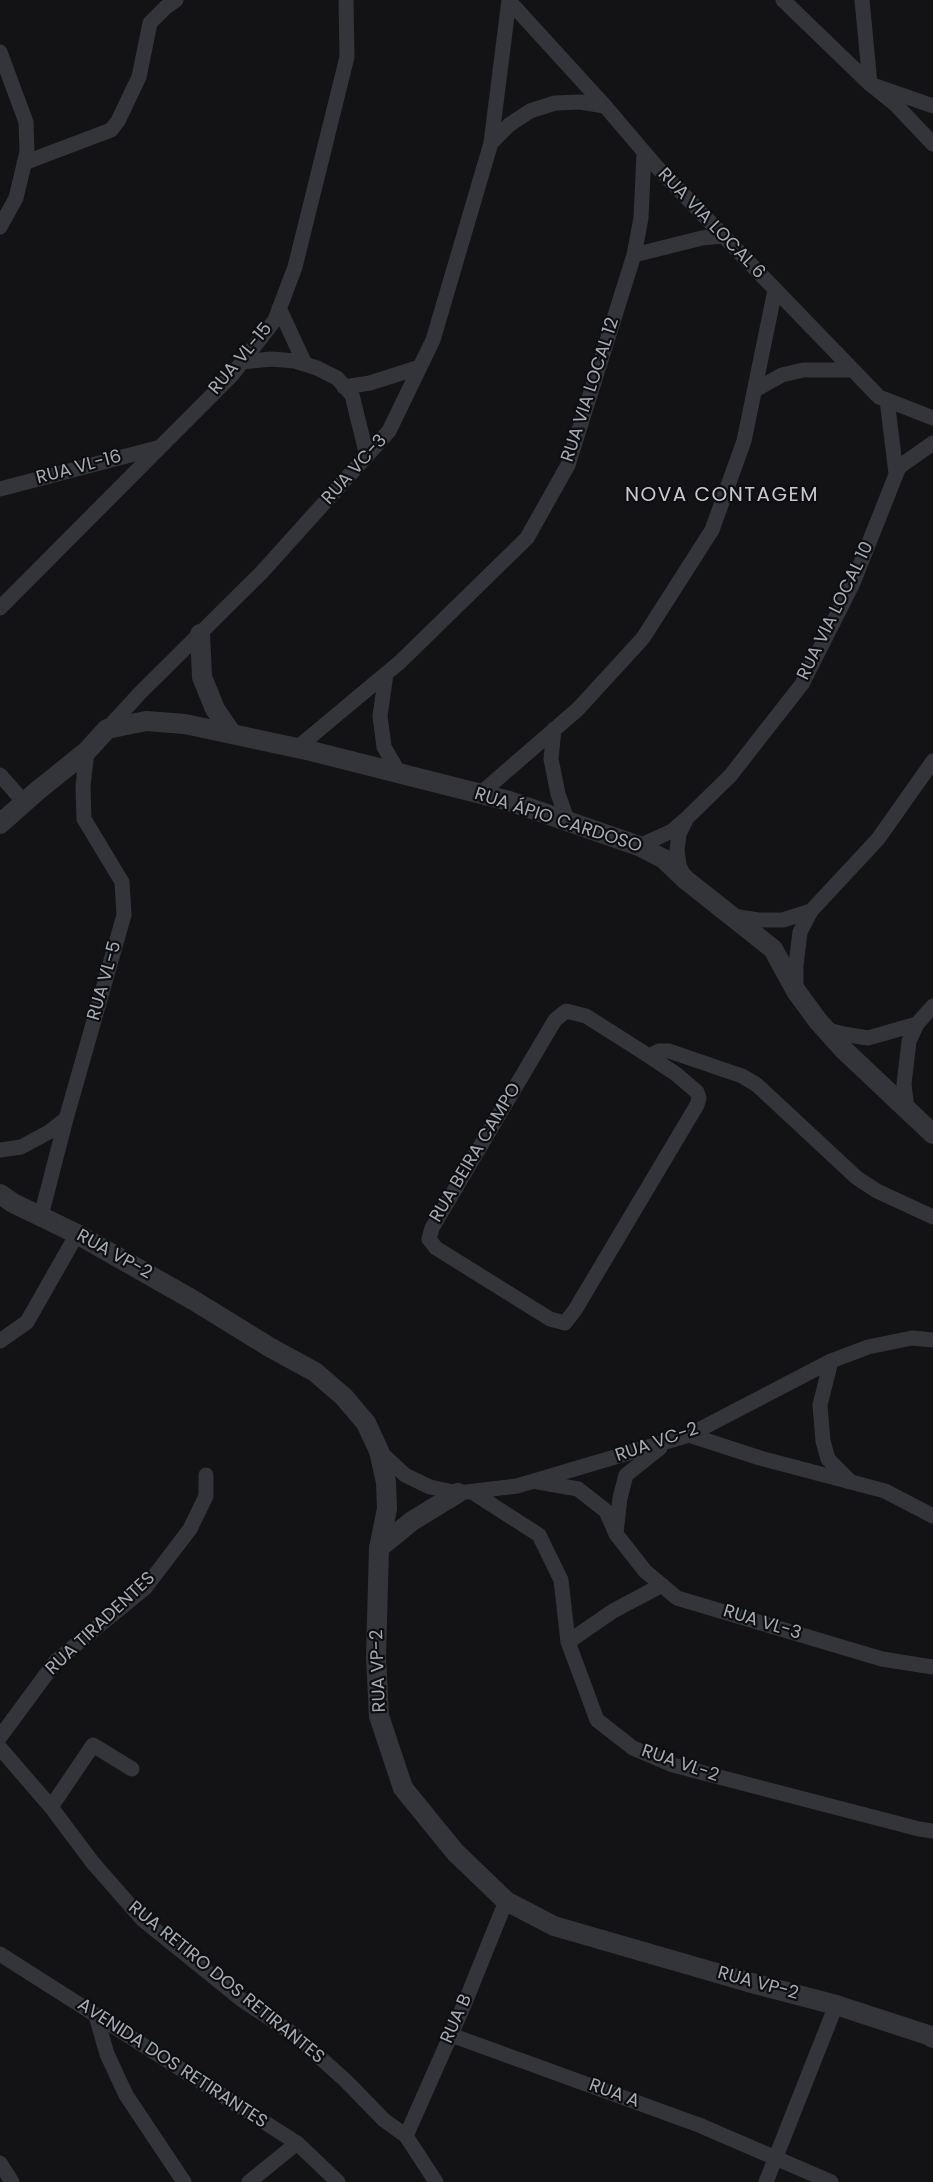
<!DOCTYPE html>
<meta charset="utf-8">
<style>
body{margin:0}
canvas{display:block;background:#131315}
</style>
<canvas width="933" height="2182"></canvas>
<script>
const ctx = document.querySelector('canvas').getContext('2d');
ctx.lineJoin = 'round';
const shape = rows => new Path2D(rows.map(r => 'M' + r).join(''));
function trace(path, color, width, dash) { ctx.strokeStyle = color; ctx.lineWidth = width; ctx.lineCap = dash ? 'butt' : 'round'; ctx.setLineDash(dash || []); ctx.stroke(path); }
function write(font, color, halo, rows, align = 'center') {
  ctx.font = font + ' Poppins,sans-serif'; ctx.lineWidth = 4.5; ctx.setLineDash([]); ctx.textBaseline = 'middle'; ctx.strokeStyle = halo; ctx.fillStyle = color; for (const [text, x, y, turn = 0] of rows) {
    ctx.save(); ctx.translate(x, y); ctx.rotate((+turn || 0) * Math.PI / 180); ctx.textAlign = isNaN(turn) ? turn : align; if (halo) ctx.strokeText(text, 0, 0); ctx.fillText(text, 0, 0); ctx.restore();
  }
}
const minor = shape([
 [783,0,870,84,896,105,933,144],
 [862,0,870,84,933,106],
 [510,2,605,106,656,166,879,397,933,418],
 [0,52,26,122,27,152,16,198,0,227],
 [491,143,509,125,530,111,555,103,580,102,605,106],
 [24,163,111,130,118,121,139,77,150,23,166,7,176,0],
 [634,255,641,218,644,153],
 [279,308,305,364],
 [242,362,271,359,295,361,317,368,337,378,352,395,367,456],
 [344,387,370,383,420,367],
 [755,390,782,375,803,370,853,370],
 [887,400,896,473],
 [0,489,157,448],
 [0,608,232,375,275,320,295,267,347,57,346,0],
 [386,674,380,716,384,747,399,773],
 [107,729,140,693,262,572,389,431,433,340,491,143,509,0],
 [554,729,551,759,558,794,568,822],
 [297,748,400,662,527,538,568,465,634,255,702,238,723,236],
 [0,775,24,802],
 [480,794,578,709,643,638,712,530,744,441,775,290],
 [639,846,672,831,686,819,730,776,802,684,853,583,899,467,933,443],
 [684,876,679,865,677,850,679,834,685,822],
 [732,916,758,920,783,920,811,911],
 [796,990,796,965,800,932,811,911,878,839,933,761],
 [825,1029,843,1034,868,1038,917,1024,933,1006],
 [649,1056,676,1074,697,1092,699,1098,697,1105,575,1310,565,1323,550,1319,436,1248,429,1239,432,1228,555,1020,566,1011,586,1016,649,1056,659,1051,669,1051,742,1076,757,1085,857,1178,877,1191,933,1217],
 [907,1110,904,1084,909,1041,917,1024],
 [0,1150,21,1147,49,1132,66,1119],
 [41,1216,66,1119,124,915,122,882,84,819,83,786,87,751],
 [0,1341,27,1322,77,1234],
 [831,1361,820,1405,823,1441,828,1459,850,1481],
 [689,1435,760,1458,885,1491,933,1516],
 [379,1451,405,1475,430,1487,458,1493,517,1486,689,1435,831,1361,868,1347,912,1338,933,1340],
 [538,1482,578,1489,606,1511,616,1534,645,1571,677,1598,882,1659,933,1667],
 [472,1492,539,1535,561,1580,568,1642,597,1720,633,1748,673,1765,919,1829,933,1831],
 [616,1533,620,1498,626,1475,660,1448],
 [568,1642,613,1611,662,1585],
 [0,1737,56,1661,145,1588,190,1529,206,1496,206,1475],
 [0,1748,51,1807,93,1863,143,1920,242,2000,295,2035,346,2081,384,2120,406,2136,436,2182],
 [51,1807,93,1745,132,1769],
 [0,1954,297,2143,338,2182],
 [96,2016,107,2054,126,2095,184,2182],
 [451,2035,699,2125,831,2182],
 [406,2136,464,2005,506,1901],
 [0,2163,12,2182],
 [249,2182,297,2143],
 [766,2182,836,2005]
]);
const tertiary = shape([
 [200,634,202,677,215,709,232,734],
 [0,824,36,792,87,751,107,729,146,721,185,724,311,751,509,801,639,846,664,859,686,880,773,949,796,991,818,1021,844,1050,933,1134],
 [0,1194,13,1203,77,1234,193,1300,271,1348,315,1372,344,1397,366,1423,379,1451,386,1482,387,1509,379,1548,376,1657,379,1716,403,1788,455,1852,506,1901,554,1926,748,1982,836,2005,928,2035,933,2038],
 [379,1548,412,1521,458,1493]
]);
const streetNames = [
 ["RUA VIA LOCAL 6",711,224,46],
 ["RUA VL-15",241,359,-50],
 ["RUA VIA LOCAL 12",591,390,-72],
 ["RUA VL-16",79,468,-15],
 ["RUA VC-3",355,470,-48],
 ["RUA VIA LOCAL 10",836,611,-64],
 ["RUA ÁPIO CARDOSO",558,821,18],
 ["RUA VL-5",105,981,-74],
 ["RUA BEIRA CAMPO",476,1153,-59],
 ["RUA VP-2",114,1255,29],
 ["RUA VC-2",657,1443,-19],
 ["RUA VL-3",762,1623,17],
 ["RUA TIRADENTES",101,1624,-43],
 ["RUA VP-2",379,1671,-92],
 ["RUA VL-2",680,1764,19],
 ["RUA RETIRO DOS RETIRANTES",226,1983,39],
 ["RUA VP-2",758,1984,15],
 ["RUA B",457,2019,-66],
 ["AVENIDA DOS RETIRANTES",172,2064,33],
 ["RUA A",614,2094,20]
];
const neighbourhoodNames = [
 ["NOVA CONTAGEM",722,496]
];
trace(minor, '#34353a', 15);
trace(tertiary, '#34353a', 20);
write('18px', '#a5abb5', '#0e0e10', streetNames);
ctx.letterSpacing = '1.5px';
write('20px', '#c6c9d1', '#0e0e10', neighbourhoodNames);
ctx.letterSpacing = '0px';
</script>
